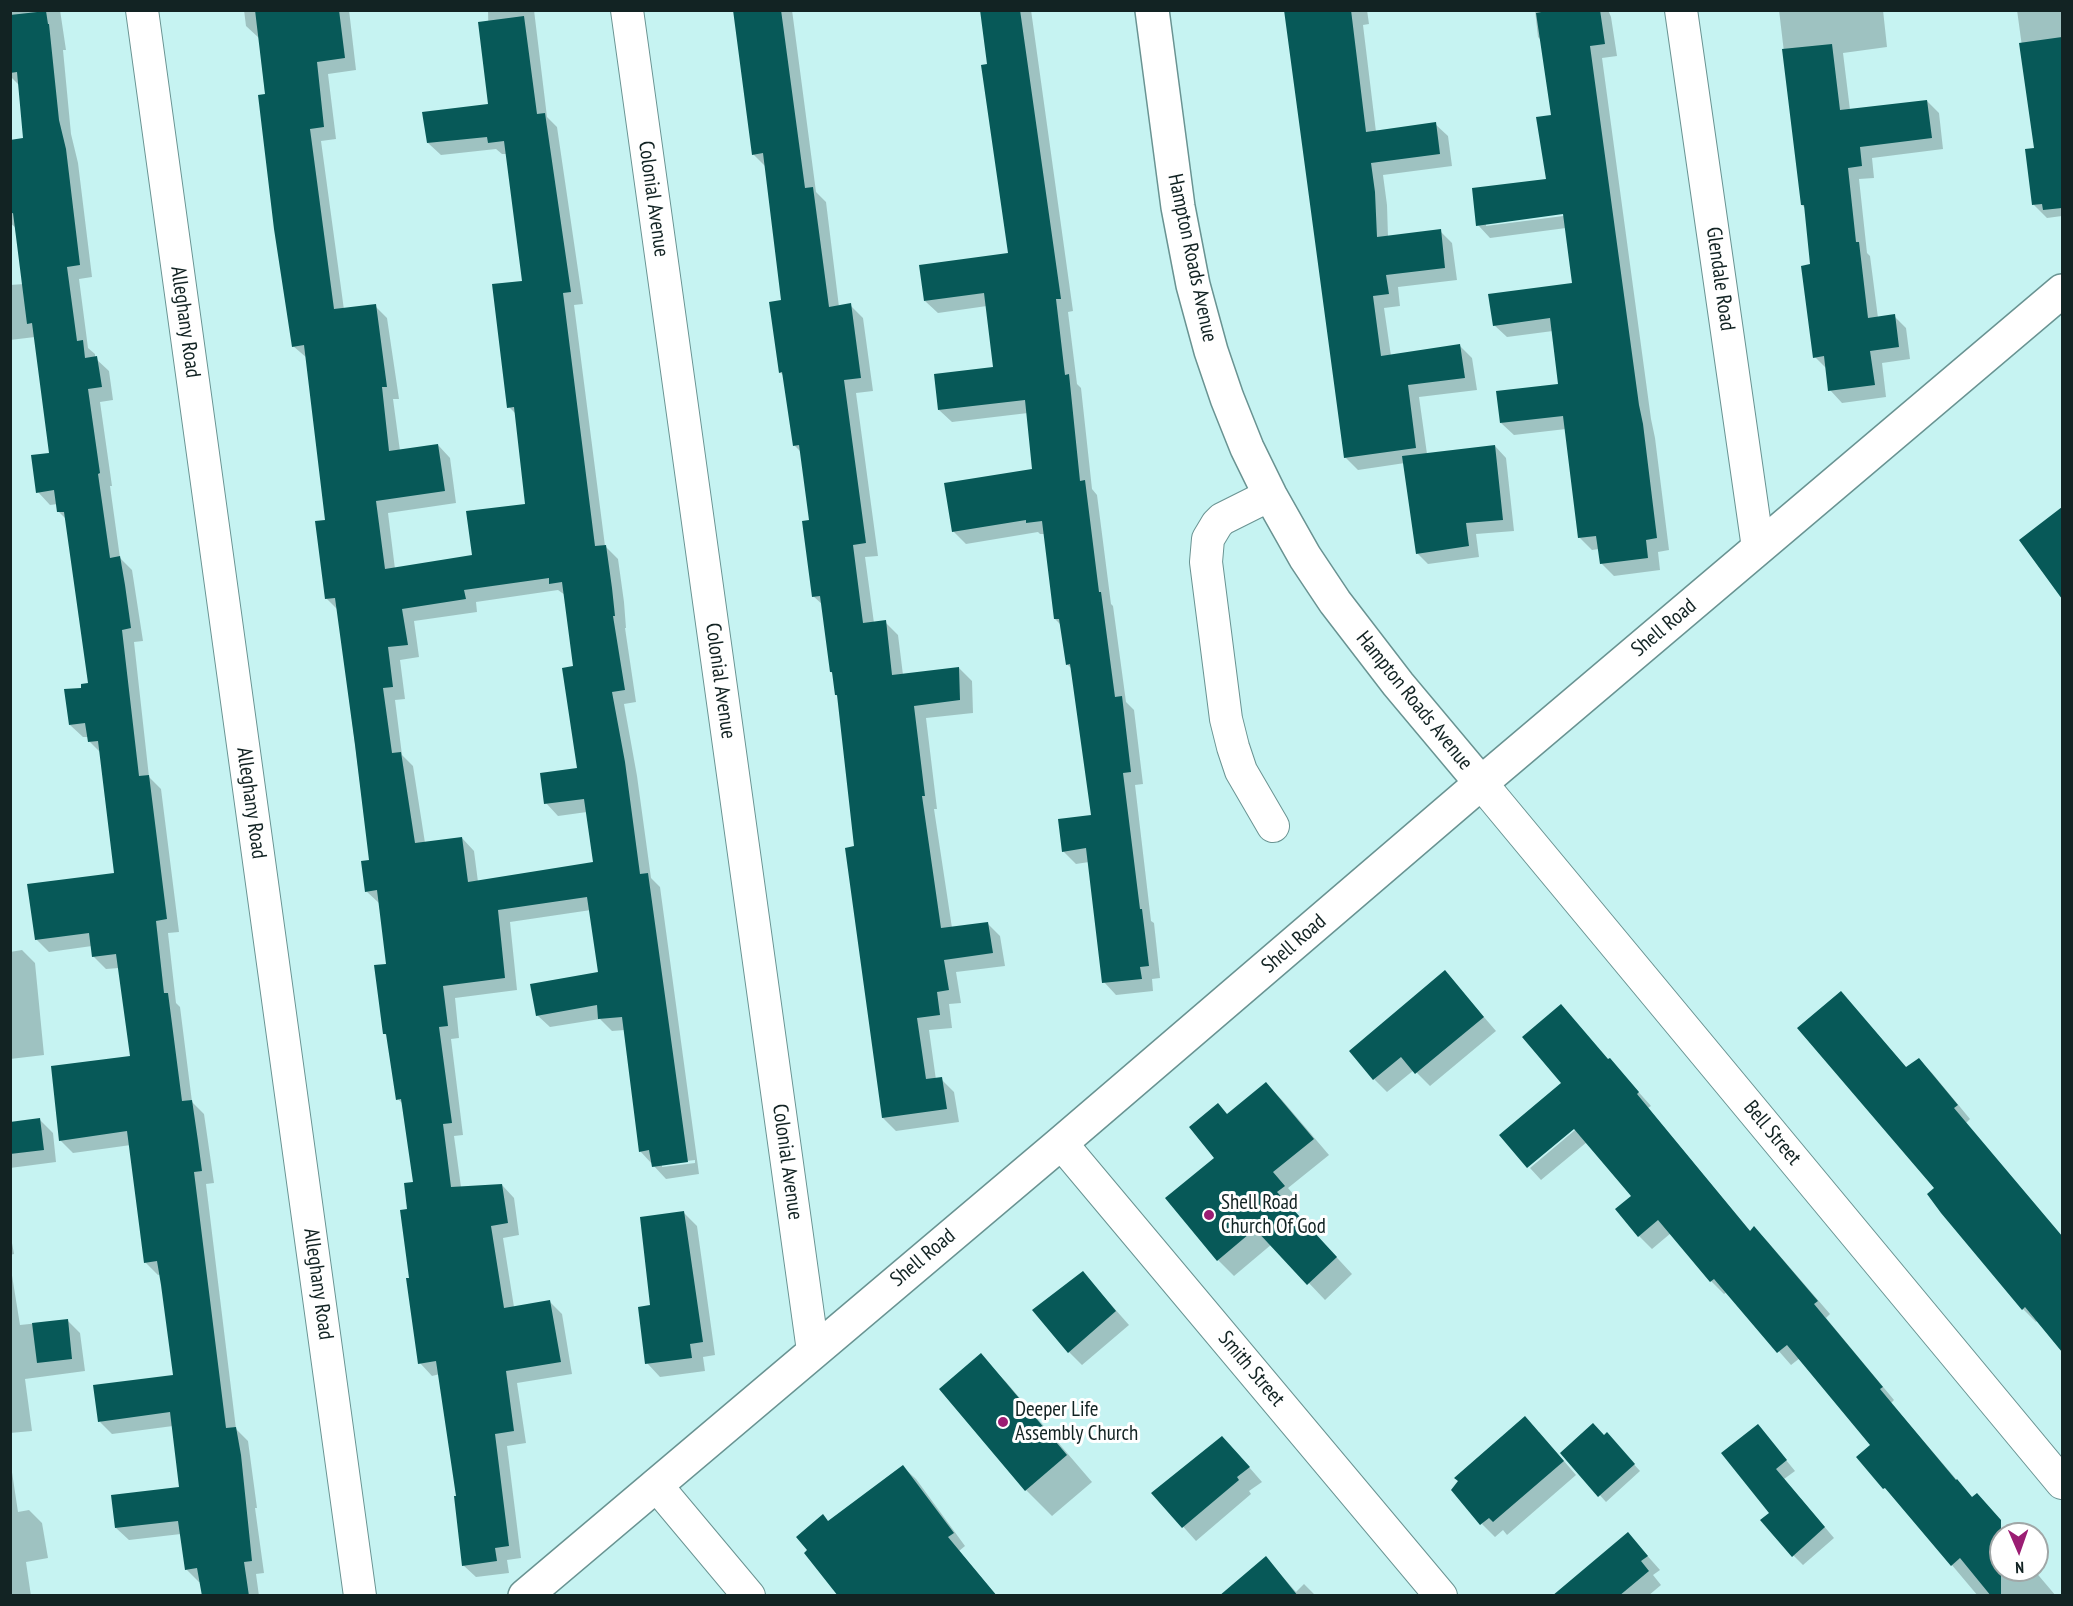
<!DOCTYPE html>
<style>
body{margin:0}
#map{position:relative;width:2073px;height:1606px;overflow:hidden;background:#c6f3f2;font-family:"PT Sans Narrow",sans-serif}
canvas{display:block}
.frame{position:absolute;inset:0;border:12px solid #122323;pointer-events:none}
.north{position:absolute;left:1989px;top:1522px;width:60px;height:60px;box-sizing:border-box;background:#fff;border:2px solid #a0a7a7;border-radius:50%;rotate:178deg;font-size:16px;font-weight:700;line-height:24px;text-align:center;color:#122323}
.north::after{content:'';display:block;margin:auto;width:21px;height:27px;background:#9b1d73;clip-path:polygon(50% 0,100% 100%,50% 72%,0 100%)}
</style>
<div id="map">
<canvas width="2073" height="1606"></canvas>
<div class="frame"></div>
<div class="north">N</div>
</div>
<script>
const ctx = document.querySelector('canvas').getContext('2d');
ctx.lineJoin = 'round';
function fill(path, color) { ctx.fillStyle = color; ctx.fill(path, 'evenodd'); }
const shape = rows => new Path2D(rows.map(r => 'M' + r).join(''));
function trace(path, color, width, dash) { ctx.strokeStyle = color; ctx.lineWidth = width; ctx.lineCap = dash ? 'butt' : 'round'; ctx.setLineDash(dash || []); ctx.stroke(path); }
function write(font, color, halo, rows, align = 'center') {
  ctx.font = font + ' "PT Sans Narrow",sans-serif'; ctx.lineWidth = 6; ctx.setLineDash([]); ctx.textBaseline = 'middle'; ctx.strokeStyle = halo; ctx.fillStyle = color; for (const [text, x, y, turn = 0] of rows) {
    ctx.save(); ctx.translate(x, y); ctx.rotate((+turn || 0) * Math.PI / 180); ctx.textAlign = isNaN(turn) ? turn : align; if (halo) ctx.strokeText(text, 0, 0); ctx.fillText(text, 0, 0); ctx.restore();
  }
}
const shadow = shape([
 [10,10,60,10,66,50,63,50,71,134,78,163,92,277,79,279,88,348,95,354,95,358,109,371,113,400,100,402,112,486,110,486,120,558,132,570,143,641,134,642,149,777,161,789,179,932,168,933,176,1003,180,1007,192,1102,204,1114,214,1183,206,1184,236,1429,248,1441,257,1508,255,1508,264,1573,256,1574,259,1596,203,1596,201,1582,199,1582,186,1569,181,1534,129,1540,116,1528,181,1488,173,1426,112,1434,100,1422,174,1377,161,1274,158,1275,145,1262,131,1145,73,1153,60,1140,131,1057,119,968,106,969,93,956,92,946,49,952,36,939,116,874,101,753,89,741,89,737,83,737,70,725,83,689,90,685,67,520,59,512,58,504,50,505,38,492,51,454,35,337,10,340,10,285,24,284,15,227,10,223,10,141,25,140,19,85,10,76],
 [244,10,349,10,356,70,328,74,336,139,321,141,344,310,375,306,387,318,399,399,393,399,400,451,438,445,450,458,456,503,388,513,395,569,474,556,527,505,517,415,509,407,524,282,507,154,502,154,496,149,441,155,428,143,490,105,488,10,534,10,547,117,557,127,583,304,574,305,605,546,618,559,624,602,626,628,625,628,636,702,624,704,637,776,651,878,660,887,699,1174,666,1179,640,1151,625,1030,612,1031,600,1019,550,1027,537,1015,600,973,591,910,510,922,517,990,455,998,459,1038,451,1039,463,1135,454,1136,461,1187,502,1185,514,1198,519,1235,503,1238,514,1307,549,1301,562,1314,572,1374,517,1383,526,1443,507,1446,521,1558,507,1560,509,1573,476,1577,463,1565,457,1497,440,1374,432,1376,420,1363,411,1279,408,1210,414,1183,404,1105,398,1099,388,1036,385,1034,388,965,379,903,366,891,370,861,338,610,326,598,326,521,307,358,293,346,259,38,246,26],
 [558,590,565,595,575,668,579,769,546,803,558,816,587,812,594,863,478,882,474,851,462,838,425,843,413,766,402,755,395,700,405,699,400,660,419,657,414,621,477,612,476,602],
 [695,1160,695,1163,662,1167,662,1164],
 [735,10,792,10,816,192,826,202,839,307,850,305,863,318,873,391,856,393,878,556,865,557,874,623,885,622,898,635,903,675,959,668,972,681,973,713,926,718,937,809,934,809,952,928,987,923,1000,936,1005,966,956,972,961,1003,949,1004,952,1028,929,1030,936,1080,941,1079,954,1092,959,1122,896,1131,883,1118,839,697,836,695,833,674,831,672,823,605,813,596,811,522,801,452,794,445,784,376,780,372,783,301,766,167,753,154],
 [982,10,1031,10,1073,311,1068,312,1077,384,1081,388,1092,489,1097,495,1111,604,1113,606,1126,702,1134,710,1143,784,1135,785,1151,921,1154,923,1160,978,1152,979,1153,991,1116,995,1104,982,1089,862,1076,864,1063,851,1092,816,1073,670,1067,664,1061,625,1055,619,1045,534,1040,534,1038,532,966,544,953,531,1034,470,1028,413,952,422,939,410,995,369,987,306,938,313,925,301,1009,254],
 [1285,10,1367,10,1369,24,1363,25,1376,132,1435,124,1448,136,1452,166,1383,175,1387,205,1388,237,1440,231,1452,243,1457,280,1398,287,1400,306,1384,308,1391,356,1460,346,1472,358,1477,390,1419,397,1427,454,1495,446,1506,458,1514,531,1476,534,1479,557,1428,564,1417,553,1405,463,1358,470,1345,457],
 [1535,10,1608,10,1611,17,1617,56,1602,58,1651,419,1655,438,1669,550,1658,552,1660,570,1614,576,1601,563,1599,549,1592,550,1579,537,1566,429,1514,435,1501,423,1560,386,1553,331,1507,337,1494,325,1574,284,1566,228,1490,238,1478,225,1548,181,1553,116,1541,40,1538,37],
 [1570,212,1571,215,1486,226,1486,223],
 [1779,10,1883,10,1887,47,1843,53,1850,110,1927,101,1939,113,1943,149,1872,158,1874,178,1859,179,1867,253,1870,256,1878,318,1894,316,1906,328,1910,359,1882,363,1886,397,1842,403,1830,390,1827,369,1815,357,1812,266,1806,209,1802,205],
 [2017,10,2062,10,2062,216,2047,218,2034,205,2036,149],
 [2062,509,2062,597,2021,540],
 [22,950,35,963,44,1055,10,1059,10,952],
 [1445,972,1496,1031,1430,1086,1414,1070,1387,1092,1374,1079],
 [1841,993,1907,1068,1919,1060,1932,1073,1970,1119,1966,1123,2062,1236,2062,1350,2038,1320,2036,1322,2023,1309,1936,1188],
 [1610,1060,1651,1106,1648,1108,1751,1232,1754,1229,1767,1241,1830,1314,1826,1318,1894,1400,1891,1403,2003,1534,2001,1534,2001,1570,2034,1570,2056,1596,1978,1596,1898,1501,1885,1488,1858,1457,1872,1445,1800,1358,1791,1365,1727,1292,1724,1294,1711,1281,1671,1233,1652,1249,1639,1236,1617,1210,1633,1196,1587,1142,1541,1180,1530,1168,1581,1125],
 [1266,1084,1282,1100,1329,1155,1288,1188,1300,1202,1292,1209,1352,1274,1325,1300,1272,1244,1234,1276,1218,1260,1216,1158,1228,1115],
 [40,1120,53,1133,56,1162,10,1168,10,1124],
 [684,1213,697,1226,715,1355,703,1357,705,1371,660,1377,647,1363,652,1306],
 [10,1232,14,1254,10,1255],
 [10,1263,20,1325,67,1320,80,1333,85,1371,25,1379,32,1431,10,1433],
 [1083,1273,1129,1325,1082,1365,1069,1352],
 [980,1356,1006,1382,1092,1482,1052,1516,1026,1490,941,1389],
 [1758,1426,1795,1471,1784,1479,1834,1538,1803,1565,1793,1555,1771,1514],
 [1539,1432,1576,1475,1507,1535,1503,1530,1495,1537,1482,1524],
 [1604,1437,1613,1441,1640,1471,1606,1502,1562,1453],
 [1235,1451,1262,1482,1249,1491,1251,1494,1196,1541,1153,1493],
 [10,1459,18,1512,29,1510,42,1523,48,1558,26,1562,31,1596,10,1596],
 [903,1467,916,1479,965,1546,959,1551,997,1596,840,1596,829,1522],
 [1628,1534,1660,1570,1653,1575,1661,1585,1648,1596,1554,1596],
 [1266,1558,1296,1592,1304,1584,1316,1596,1238,1596]
]);
const building = shape([
 [255,10,339,10,345,58,317,62,324,127,310,129,334,309,376,304,387,387,382,387,389,451,438,444,445,491,376,501,385,569,472,555,466,511,525,504,514,407,507,408,492,284,522,281,504,141,488,143,487,137,427,143,422,112,488,104,478,22,524,16,537,114,545,113,571,292,563,293,595,546,606,545,612,588,615,616,613,616,625,690,612,692,625,762,640,874,648,873,688,1162,652,1167,649,1150,639,1152,622,1017,598,1019,597,1005,536,1016,530,984,598,972,587,897,498,910,505,978,443,986,448,1026,439,1027,452,1123,443,1124,451,1187,502,1184,508,1223,491,1226,504,1308,550,1300,561,1362,506,1371,514,1431,495,1434,509,1546,495,1548,497,1561,462,1566,454,1496,456,1496,436,1361,418,1364,406,1278,409,1278,400,1210,407,1209,404,1183,413,1182,401,1099,396,1100,386,1034,383,1034,374,965,386,964,377,890,365,892,361,861,369,860,355,745,335,598,325,599,315,521,325,520,304,345,292,347,274,229,258,95,265,94],
 [549,578,549,584,562,582,573,666,562,668,577,768,540,773,544,804,584,799,593,862,468,882,462,837,415,843,401,752,392,753,383,688,393,687,388,647,408,645,402,609,466,599,464,590],
 [733,10,781,10,805,188,813,187,829,307,851,303,861,378,844,380,866,543,853,545,863,623,886,620,892,675,959,667,960,700,914,706,925,796,922,796,941,928,988,922,993,953,944,960,949,990,937,992,940,1015,917,1018,926,1079,942,1077,947,1109,882,1118,845,848,854,846,837,695,835,695,832,672,830,672,820,596,812,597,802,521,809,520,799,445,793,446,782,372,779,373,769,302,781,300,763,153,752,155],
 [980,10,1020,10,1061,299,1056,299,1065,375,1069,374,1080,481,1085,480,1099,592,1101,592,1115,697,1122,696,1131,772,1123,773,1140,909,1142,909,1149,966,1140,967,1142,979,1102,983,1086,848,1062,852,1058,819,1091,815,1070,664,1066,665,1059,619,1054,619,1042,521,1026,523,1026,520,952,532,944,483,1032,469,1025,400,938,410,934,374,993,367,984,293,924,301,919,265,1008,253,981,65,987,64],
 [1284,10,1351,10,1366,132,1436,122,1440,154,1371,163,1375,192,1377,237,1441,229,1445,268,1386,275,1389,294,1373,296,1381,356,1460,344,1465,378,1408,385,1416,448,1344,458],
 [1552,10,1600,10,1605,44,1590,46,1639,405,1643,424,1657,538,1646,540,1648,558,1600,564,1596,536,1578,538,1563,416,1500,423,1496,391,1558,384,1550,318,1493,326,1488,294,1572,283,1563,214,1476,226,1472,188,1546,179,1536,117,1551,115,1536,13],
 [46,11,48,24,49,24,59,120,66,149,80,265,67,267,77,341,83,340,85,358,97,356,102,387,88,389,100,473,98,474,110,558,120,556,125,585,131,628,122,630,139,776,149,775,167,919,156,921,164,993,168,993,182,1101,192,1100,198,1141,202,1171,194,1172,226,1428,236,1427,241,1455,252,1561,244,1562,249,1596,202,1596,197,1568,185,1570,178,1521,115,1528,111,1495,179,1487,170,1412,98,1422,93,1385,173,1375,161,1285,157,1261,144,1263,127,1131,59,1141,51,1066,130,1056,116,954,92,957,89,933,35,940,27,884,114,873,98,741,88,742,85,723,69,725,64,689,81,688,81,684,88,683,64,512,57,512,54,490,36,493,31,455,49,453,32,323,27,324,13,213,10,214,10,140,23,138,17,72,10,73,10,15],
 [2062,37,2062,208,2043,210,2042,204,2032,205,2025,149,2034,148,2019,43],
 [1832,44,1840,110,1927,100,1932,138,1860,147,1862,166,1848,168,1856,242,1859,242,1868,318,1895,314,1899,347,1870,351,1875,385,1828,391,1824,356,1813,358,1801,266,1810,264,1804,205,1801,205,1782,49],
 [1495,445,1503,520,1466,523,1469,546,1416,554,1402,456],
 [2062,507,2062,599,2019,540],
 [1445,970,1484,1017,1415,1074,1401,1057,1373,1080,1349,1051],
 [1841,991,1906,1067,1919,1058,1958,1105,1954,1108,2062,1236,2062,1352,2025,1307,2022,1310,1941,1213,1927,1194,1934,1188,1797,1028],
 [1561,1004,1608,1059,1610,1058,1639,1092,1637,1094,1750,1231,1754,1226,1818,1301,1814,1304,1883,1387,1880,1389,1956,1480,1957,1479,1972,1497,1977,1493,2001,1520,2001,1596,1991,1596,1960,1558,1951,1566,1885,1488,1883,1489,1856,1457,1870,1445,1787,1345,1777,1353,1714,1279,1710,1282,1658,1220,1638,1237,1615,1209,1631,1196,1574,1129,1527,1168,1499,1135,1561,1083,1522,1037],
 [1266,1082,1314,1139,1273,1172,1285,1186,1277,1192,1337,1257,1307,1285,1255,1229,1217,1261,1165,1198,1214,1158,1189,1127,1218,1103,1227,1114],
 [40,1118,44,1150,10,1154,10,1122],
 [684,1211,703,1342,690,1344,692,1358,645,1364,638,1307,650,1305,640,1217],
 [1083,1271,1116,1311,1068,1353,1032,1310],
 [68,1319,72,1359,37,1363,32,1323],
 [981,1353,1067,1455,1025,1491,939,1389],
 [1525,1416,1564,1461,1493,1522,1489,1518,1480,1525,1451,1490,1458,1481,1454,1478],
 [1593,1423,1604,1435,1607,1432,1635,1464,1598,1497,1560,1453],
 [1758,1424,1787,1460,1776,1469,1825,1527,1792,1557,1760,1520,1769,1513,1721,1453],
 [1222,1436,1250,1467,1237,1477,1239,1480,1182,1528,1151,1493],
 [903,1465,954,1533,948,1537,997,1596,838,1596,804,1553,807,1550,796,1537,823,1514,828,1521],
 [1628,1532,1648,1556,1641,1561,1649,1571,1619,1596,1552,1596],
 [1266,1556,1298,1596,1219,1596]
]);
const minor = shape([
 [142,10,360,1596],
 [627,10,813,1351],
 [1681,10,1758,548],
 [1270,495,1222,519,1217,524,1208,539,1206,562,1226,719,1233,747,1241,771,1273,826],
 [1481,783,2062,1483],
 [1061,1143,1441,1596],
 [656,1485,749,1596]
]);
const tertiary = shape([
 [1152,10,1178,207,1193,285,1211,351,1227,398,1247,448,1270,495,1305,557,1335,602,1398,684,1481,783],
 [525,1596,1061,1143,1481,783,2062,291]
]);
const markers = [
 [1209,1215,6,"#9b1d73"],
 [1003,1422,6,"#9b1d73"]
];
const streetNames = [
 ["Colonial Avenue",653,199,82],
 ["Hampton Roads Avenue",1192,258,78],
 ["Glendale Road",1720,279,82],
 ["Alleghany Road",185,322,82],
 ["Shell Road",1664,628,-40],
 ["Colonial Avenue",720,681,82],
 ["Hampton Roads Avenue",1414,701,51],
 ["Alleghany Road",251,803,82],
 ["Shell Road",1294,944,-41],
 ["Bell Street",1772,1133,50],
 ["Colonial Avenue",787,1162,82],
 ["Shell Road",923,1258,-40],
 ["Alleghany Road",318,1284,82],
 ["Smith Street",1251,1369,50]
];
const poiNames = [
 ["Shell Road",1221,1203],
 ["Church Of God",1221,1227],
 ["Deeper Life",1015,1410],
 ["Assembly Church",1015,1434]
];
fill(shadow, '#0003');
fill(building, '#075958');
trace(minor, '#699392', 34);
trace(tertiary, '#699392', 36);
trace(minor, '#fff', 32);
trace(tertiary, '#fff', 33);
for (const [x, y, r, color] of markers) { const dot = new Path2D(); dot.arc(x, y, r, 0, 2 * Math.PI); ctx.fillStyle = color; ctx.fill(dot); trace(dot, '#fff', 2); }
write('21px', '#122323', '#fff', streetNames);
write('21px', '#122323', '#fff', poiNames, 'left');
</script>
